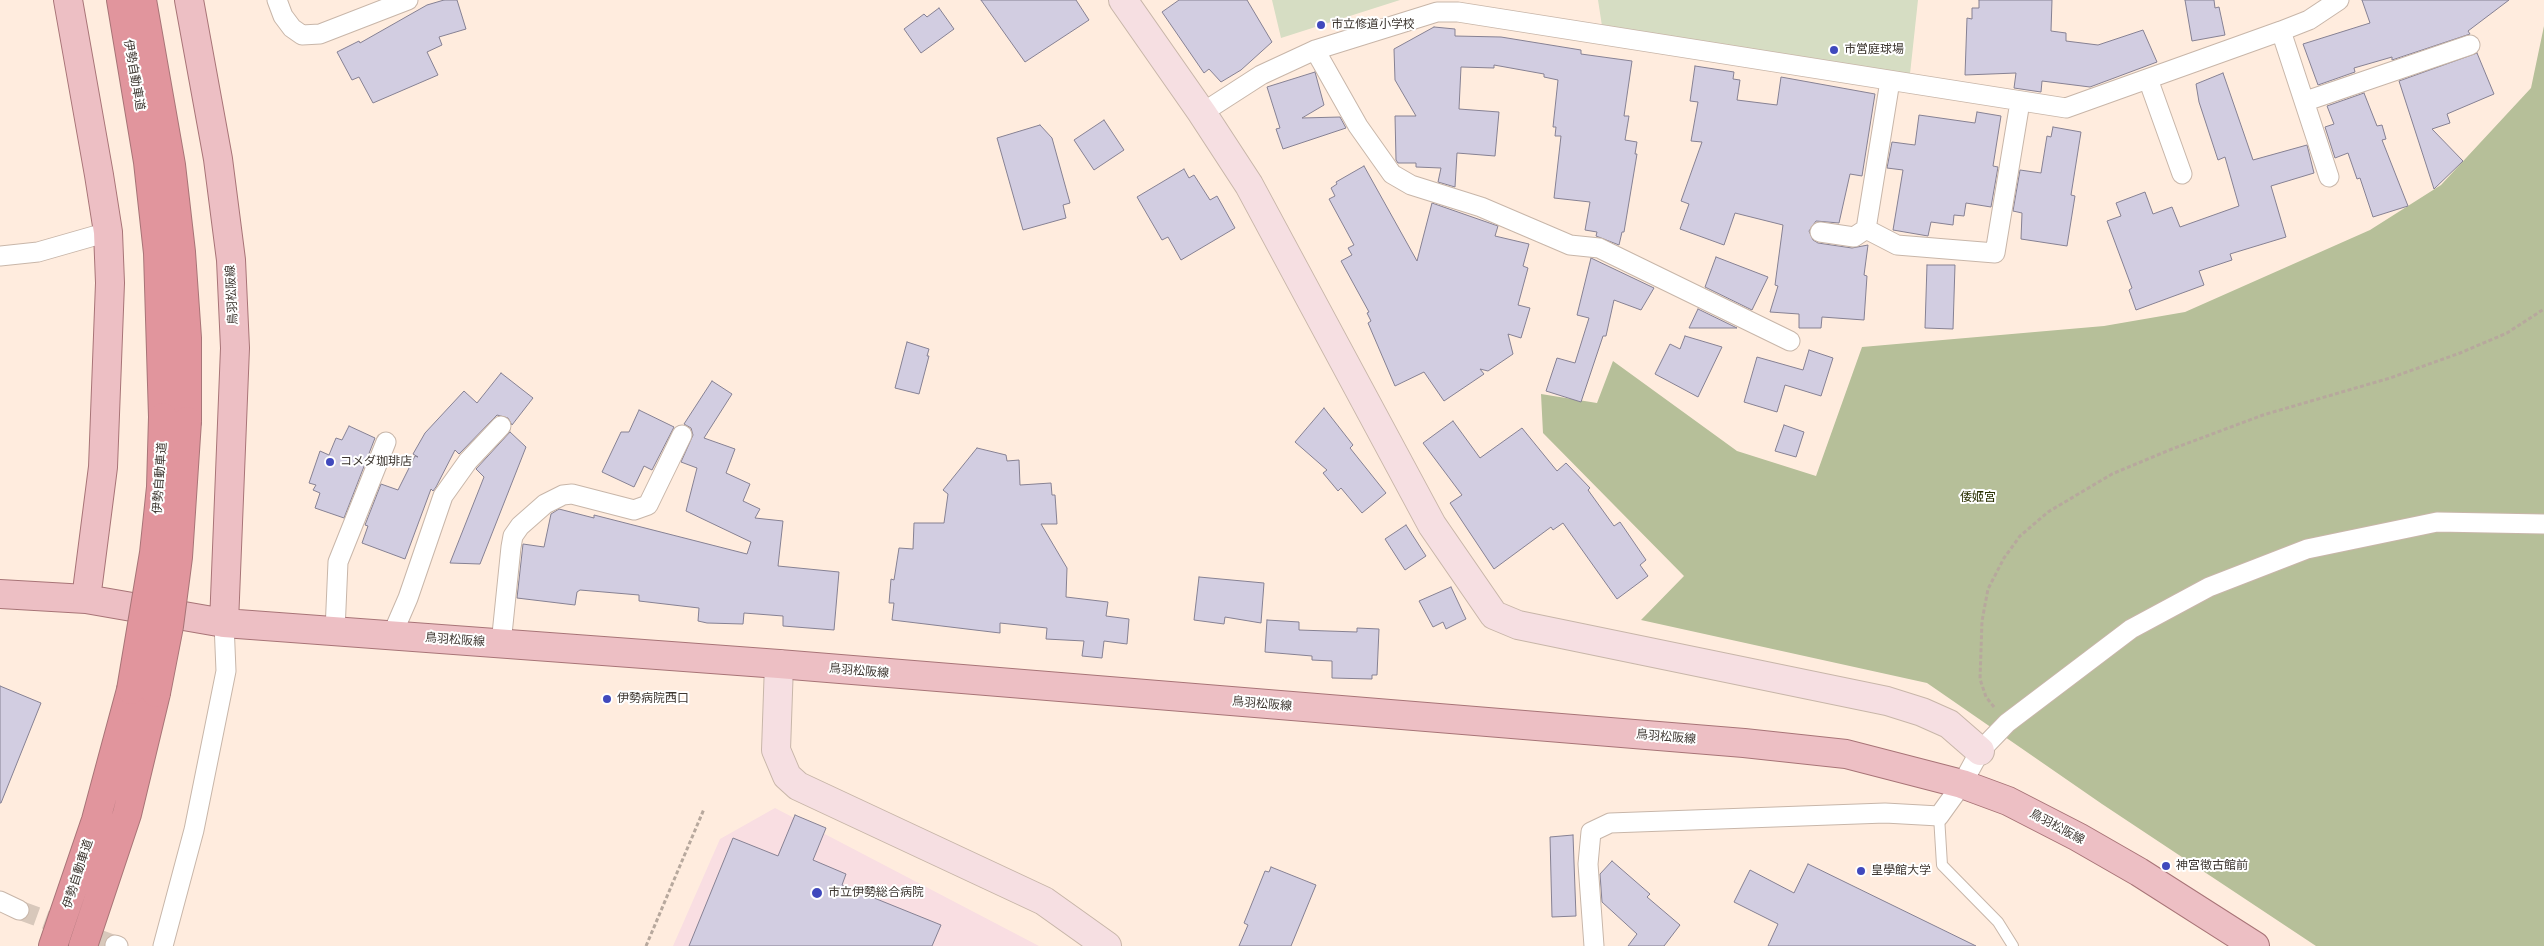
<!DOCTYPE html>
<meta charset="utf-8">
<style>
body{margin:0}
canvas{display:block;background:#ffecde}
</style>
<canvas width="2544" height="946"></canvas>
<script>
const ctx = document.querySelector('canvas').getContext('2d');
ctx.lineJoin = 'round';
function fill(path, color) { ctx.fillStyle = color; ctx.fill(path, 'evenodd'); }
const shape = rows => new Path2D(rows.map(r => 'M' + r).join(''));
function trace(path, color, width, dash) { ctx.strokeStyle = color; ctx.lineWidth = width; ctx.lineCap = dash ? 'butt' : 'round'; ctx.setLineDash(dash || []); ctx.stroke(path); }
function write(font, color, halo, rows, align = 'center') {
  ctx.font = font + ' Rubik,"Noto Sans JP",sans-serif'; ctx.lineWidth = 4; ctx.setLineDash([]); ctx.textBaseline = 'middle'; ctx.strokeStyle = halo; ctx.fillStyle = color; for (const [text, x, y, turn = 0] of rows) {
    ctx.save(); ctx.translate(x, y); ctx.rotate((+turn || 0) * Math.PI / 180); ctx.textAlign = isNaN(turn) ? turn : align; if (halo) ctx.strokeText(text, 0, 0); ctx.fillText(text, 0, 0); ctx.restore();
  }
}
const medical = shape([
 [775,808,1039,946,673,946,720,839]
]);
const green = shape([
 [1272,0,1400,0,1281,38],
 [1598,0,1918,0,1910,74,1602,26]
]);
const forest = shape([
 [2544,26,2544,946,2316,946,2102,804,1927,683,1641,620,1684,576,1543,433,1541,394,1597,403,1613,361,1737,451,1816,476,1862,347,2104,326,2185,312,2370,230,2441,185,2531,88]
]);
const building = shape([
 [444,0,457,0,466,29,439,37,442,45,427,52,438,75,373,103,359,77,352,80,337,52,359,41,360,43,427,5,444,0],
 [981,0,1076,0,1089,20,1025,62,981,0],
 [1179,0,1247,0,1272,42,1241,70,1221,82,1209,69,1204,73,1162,12,1179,0],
 [1979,0,2052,0,2051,31,2066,33,2066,41,2098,45,2143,30,2157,62,2090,87,2042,81,2041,92,2014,88,2016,73,1965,75,1967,18,1972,19,1972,8,1979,8,1979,0],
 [2185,0,2214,0,2215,8,2219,7,2225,35,2192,41,2185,0],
 [2362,0,2509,0,2468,31,2470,34,2392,60,2392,57,2354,68,2355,72,2318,85,2303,44,2370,23,2362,0],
 [939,8,954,29,921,53,904,29,924,14,927,17,939,8],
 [1434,27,1455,29,1455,36,1501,37,1581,50,1581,54,1632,61,1624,116,1629,116,1625,140,1637,142,1635,154,1637,154,1624,232,1622,232,1619,245,1596,236,1597,232,1585,230,1590,202,1554,198,1561,136,1555,136,1556,127,1553,127,1558,80,1544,77,1544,74,1494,65,1494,68,1461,67,1459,109,1499,112,1495,156,1457,153,1455,187,1438,182,1441,168,1416,167,1416,163,1398,163,1396,160,1395,116,1416,116,1395,80,1394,49,1434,27],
 [2477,53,2494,94,2447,114,2450,123,2432,129,2463,161,2434,189,2399,81,2477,53],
 [1695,66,1734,72,1733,79,1740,80,1737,100,1777,105,1781,77,1875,94,1862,176,1850,174,1839,223,1816,221,1809,231,1813,240,1818,243,1852,248,1868,245,1864,275,1867,276,1864,320,1822,317,1821,328,1799,328,1799,314,1770,312,1778,286,1775,285,1783,225,1735,213,1724,245,1680,229,1689,204,1681,201,1702,142,1691,141,1698,102,1690,101,1695,66],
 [1315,72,1324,105,1302,118,1340,117,1346,128,1283,149,1276,129,1280,128,1267,87,1315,72],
 [2223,73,2253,160,2307,145,2314,173,2271,186,2286,237,2230,254,2232,260,2199,271,2204,285,2136,310,2129,290,2132,288,2107,221,2121,216,2116,203,2145,192,2153,214,2172,207,2180,227,2239,206,2225,157,2218,160,2199,102,2196,84,2223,73],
 [2364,93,2377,126,2382,125,2386,139,2382,140,2408,206,2373,217,2360,178,2357,179,2348,153,2335,158,2325,127,2334,124,2327,106,2364,93],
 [1977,112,2001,116,1993,166,1998,167,1991,207,1966,203,1964,216,1954,215,1953,225,1931,222,1928,236,1893,230,1903,170,1887,168,1892,142,1915,145,1919,115,1975,123,1977,112],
 [1104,120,1124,150,1094,170,1074,140,1104,120],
 [1040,125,1052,138,1070,203,1063,205,1066,218,1023,230,997,138,1040,125],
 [2053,127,2081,132,2071,195,2075,196,2067,246,2021,239,2022,213,2013,211,2020,170,2041,173,2047,136,2051,137,2053,127],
 [1364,166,1417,261,1432,203,1498,226,1495,236,1529,244,1523,266,1528,268,1518,305,1530,308,1521,338,1508,334,1513,354,1488,371,1480,369,1484,374,1444,401,1424,372,1395,386,1368,323,1371,321,1367,313,1369,312,1341,261,1352,255,1348,248,1354,245,1329,199,1335,196,1331,188,1337,184,1336,182,1364,166],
 [1184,169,1189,178,1194,175,1210,200,1217,196,1235,228,1181,260,1168,237,1162,240,1137,197,1184,169],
 [1716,257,1768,277,1752,310,1705,287,1716,257],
 [1591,258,1654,288,1641,310,1614,300,1606,336,1603,336,1581,402,1546,391,1557,358,1575,363,1589,318,1577,315,1591,258],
 [1927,265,1955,265,1953,329,1925,328,1927,265],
 [1698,309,1737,328,1689,328,1698,309],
 [1685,336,1722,347,1698,397,1655,374,1670,344,1680,349,1685,336],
 [907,342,929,349,927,356,929,356,919,394,895,388,907,342],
 [1809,350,1833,358,1821,396,1785,385,1777,412,1744,402,1757,357,1803,370,1809,350],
 [501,373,533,398,512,425,508,418,497,415,459,454,455,450,436,487,433,491,431,489,405,559,362,543,368,526,365,525,381,484,398,490,415,456,418,457,413,454,425,433,464,391,477,403,501,373],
 [712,381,732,394,704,438,735,449,726,473,750,484,743,501,760,509,755,518,783,521,778,566,839,572,834,630,783,626,783,616,744,613,743,624,707,623,698,621,699,608,639,601,639,595,580,590,577,592,575,605,517,598,523,544,544,547,551,514,559,509,594,518,594,515,747,554,751,542,686,511,697,468,681,462,693,435,691,428,684,424,712,381],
 [1324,408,1353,445,1350,448,1386,493,1362,513,1341,488,1338,491,1323,473,1327,470,1295,442,1324,408],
 [639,410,674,427,652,470,644,466,634,487,602,472,621,432,629,432,639,410],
 [1453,421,1480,458,1522,428,1557,471,1566,463,1590,488,1588,490,1614,526,1620,522,1646,560,1640,565,1648,576,1617,599,1563,523,1553,530,1551,527,1494,569,1450,503,1462,495,1423,443,1453,421],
 [1784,425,1804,432,1796,457,1775,451,1784,425],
 [349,426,375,438,344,518,315,508,320,493,313,490,316,485,309,483,320,451,329,455,336,438,342,440,349,426],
 [510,432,526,447,480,564,450,563,484,477,476,469,510,432],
 [977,448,1006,455,1007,461,1019,460,1020,485,1051,483,1052,495,1055,495,1057,524,1041,524,1067,568,1066,597,1108,602,1106,616,1129,619,1127,644,1104,641,1102,658,1082,656,1084,641,1046,639,1047,628,1000,623,1000,633,892,620,894,603,889,603,891,579,894,580,899,548,913,549,914,523,944,523,948,494,943,490,977,448],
 [1406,525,1426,556,1405,570,1385,539,1406,525],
 [1199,577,1264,583,1261,623,1225,617,1224,624,1194,620,1199,577],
 [1451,587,1466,619,1446,629,1443,622,1433,627,1419,601,1451,587],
 [1267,620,1299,622,1299,630,1357,632,1357,628,1379,629,1377,675,1372,675,1372,679,1332,678,1332,661,1312,660,1312,656,1265,652,1267,620],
 [0,686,41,703,1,803,0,803,0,686],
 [795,815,826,828,813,860,846,874,842,885,941,925,932,946,689,946,733,838,778,856,795,815],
 [1573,835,1576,916,1552,917,1550,837,1573,835],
 [1612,861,1650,894,1647,897,1680,925,1664,946,1628,946,1637,934,1602,902,1600,874,1612,861],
 [1808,864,1976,946,1768,946,1778,924,1734,902,1750,870,1794,893,1808,864],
 [1271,867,1316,885,1291,946,1239,946,1248,925,1244,923,1265,871,1269,872,1271,867]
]);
const streetTunnel = shape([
 [19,910,115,945]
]);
const path = shape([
 [1994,707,1986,697,1980,679,1982,621,1988,589,2004,558,2020,536,2048,512,2112,474,2172,449,2263,415,2390,378,2460,353,2507,333,2544,309],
 [646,946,704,809]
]);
const lane = shape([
 [1939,816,1942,865,1998,922,2013,946]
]);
const street = shape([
 [277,0,283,16,292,28,302,35,320,34,408,0],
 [2281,31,2329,177],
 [1315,50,1358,126,1392,174,1411,185,1481,207,1570,245,1599,248,1790,341],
 [2148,79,2182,174],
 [2306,101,2470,45],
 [1202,113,1261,75,1315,50,1437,12,1458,12,2066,108,2281,31,2309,20,2339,0],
 [1866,229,1897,245,1995,253,2020,102],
 [1820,232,1854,237,1866,229,1890,81],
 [0,256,38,252,108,232],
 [335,631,338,562,386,442],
 [392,635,408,598,443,496,468,461,501,426],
 [501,644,511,547,513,536,520,526,545,504,563,495,572,494,634,510,648,505,682,435],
 [0,901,19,910],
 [115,945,118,946],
 [163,946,194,830,226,671,224,623],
 [1594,946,1588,864,1591,832,1610,823,1885,813,1939,816,1962,784,1980,751,2007,723,2131,629,2209,587,2307,549,2437,522,2544,524]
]);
const secondary = shape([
 [1123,0,1202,113,1249,185,1432,525,1494,615,1518,625,1887,701,1922,712,1949,724,1980,751],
 [779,664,776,750,787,776,798,786,1044,901,1107,946]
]);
const primary = shape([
 [68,0,99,175,108,232,110,283,103,467,86,599],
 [189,0,218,159,231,260,235,348,224,623],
 [0,594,86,599,224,623,779,664,1744,743,1846,754,1962,784,2008,801,2078,837,2139,872,2255,946]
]);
const highway = shape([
 [121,0,148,162,158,253,163,417],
 [142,0,171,165,181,252,187,338,187,421],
 [53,946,96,820,131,690],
 [83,946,127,814,156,693]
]);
const highwayBridge = shape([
 [131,690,154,553,161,487,163,417],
 [156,693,169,626,178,557,187,421]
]);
const markers = [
 [1321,25,5,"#4049bd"],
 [1834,50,5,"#4049bd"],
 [330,462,5,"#4049bd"],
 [607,699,5,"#4049bd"],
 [2166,866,5,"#4049bd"],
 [1861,871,5,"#4049bd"],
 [817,893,6,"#4049bd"]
];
const poiNames = [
 ["市立修道小学校",1331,25],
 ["市営庭球場",1844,50],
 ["コメダ珈琲店",340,462],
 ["伊勢病院西口",617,699],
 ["神宮徴古館前",2176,866],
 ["皇學館大学",1871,871],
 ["市立伊勢総合病院",828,893]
];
const streetNames = [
 ["伊勢自動車道",134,75,80],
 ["鳥羽松阪線",232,295,-93],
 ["伊勢自動車道",160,478,-86],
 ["鳥羽松阪線",455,640,4],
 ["鳥羽松阪線",859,671,5],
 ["鳥羽松阪線",1262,704,5],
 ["鳥羽松阪線",1666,737,5],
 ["鳥羽松阪線",2057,827,28],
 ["伊勢自動車道",78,874,-72]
];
const parkNames = [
 ["倭姬宮",1978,498]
];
fill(medical, '#f9dee2');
fill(green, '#d6ddc3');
fill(forest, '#b6bf99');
fill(building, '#d2cde1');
trace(building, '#868193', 1);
trace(streetTunnel, '#d8c8bb', 19, [19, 9]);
trace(lane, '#c8b6a9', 12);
trace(street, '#c8b6a9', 21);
trace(secondary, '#c8b6a9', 30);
trace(primary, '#a87477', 30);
trace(highway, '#a87477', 30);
trace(path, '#b7a89d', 3, [4, 2.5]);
trace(lane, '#fff', 10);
trace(street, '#fff', 19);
trace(secondary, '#f6dfe2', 28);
trace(primary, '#edbfc4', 28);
trace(highway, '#e1959d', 28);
trace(highwayBridge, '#a87477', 30, []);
trace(highwayBridge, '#e1959d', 28);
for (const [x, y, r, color] of markers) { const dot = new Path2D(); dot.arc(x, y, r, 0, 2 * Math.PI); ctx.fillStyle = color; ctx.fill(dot); trace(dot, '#fff', 2); }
write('12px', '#3d3630', '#fff', poiNames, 'left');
write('12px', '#3d3630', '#fff', streetNames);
write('12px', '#2a3002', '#fff', parkNames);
</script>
